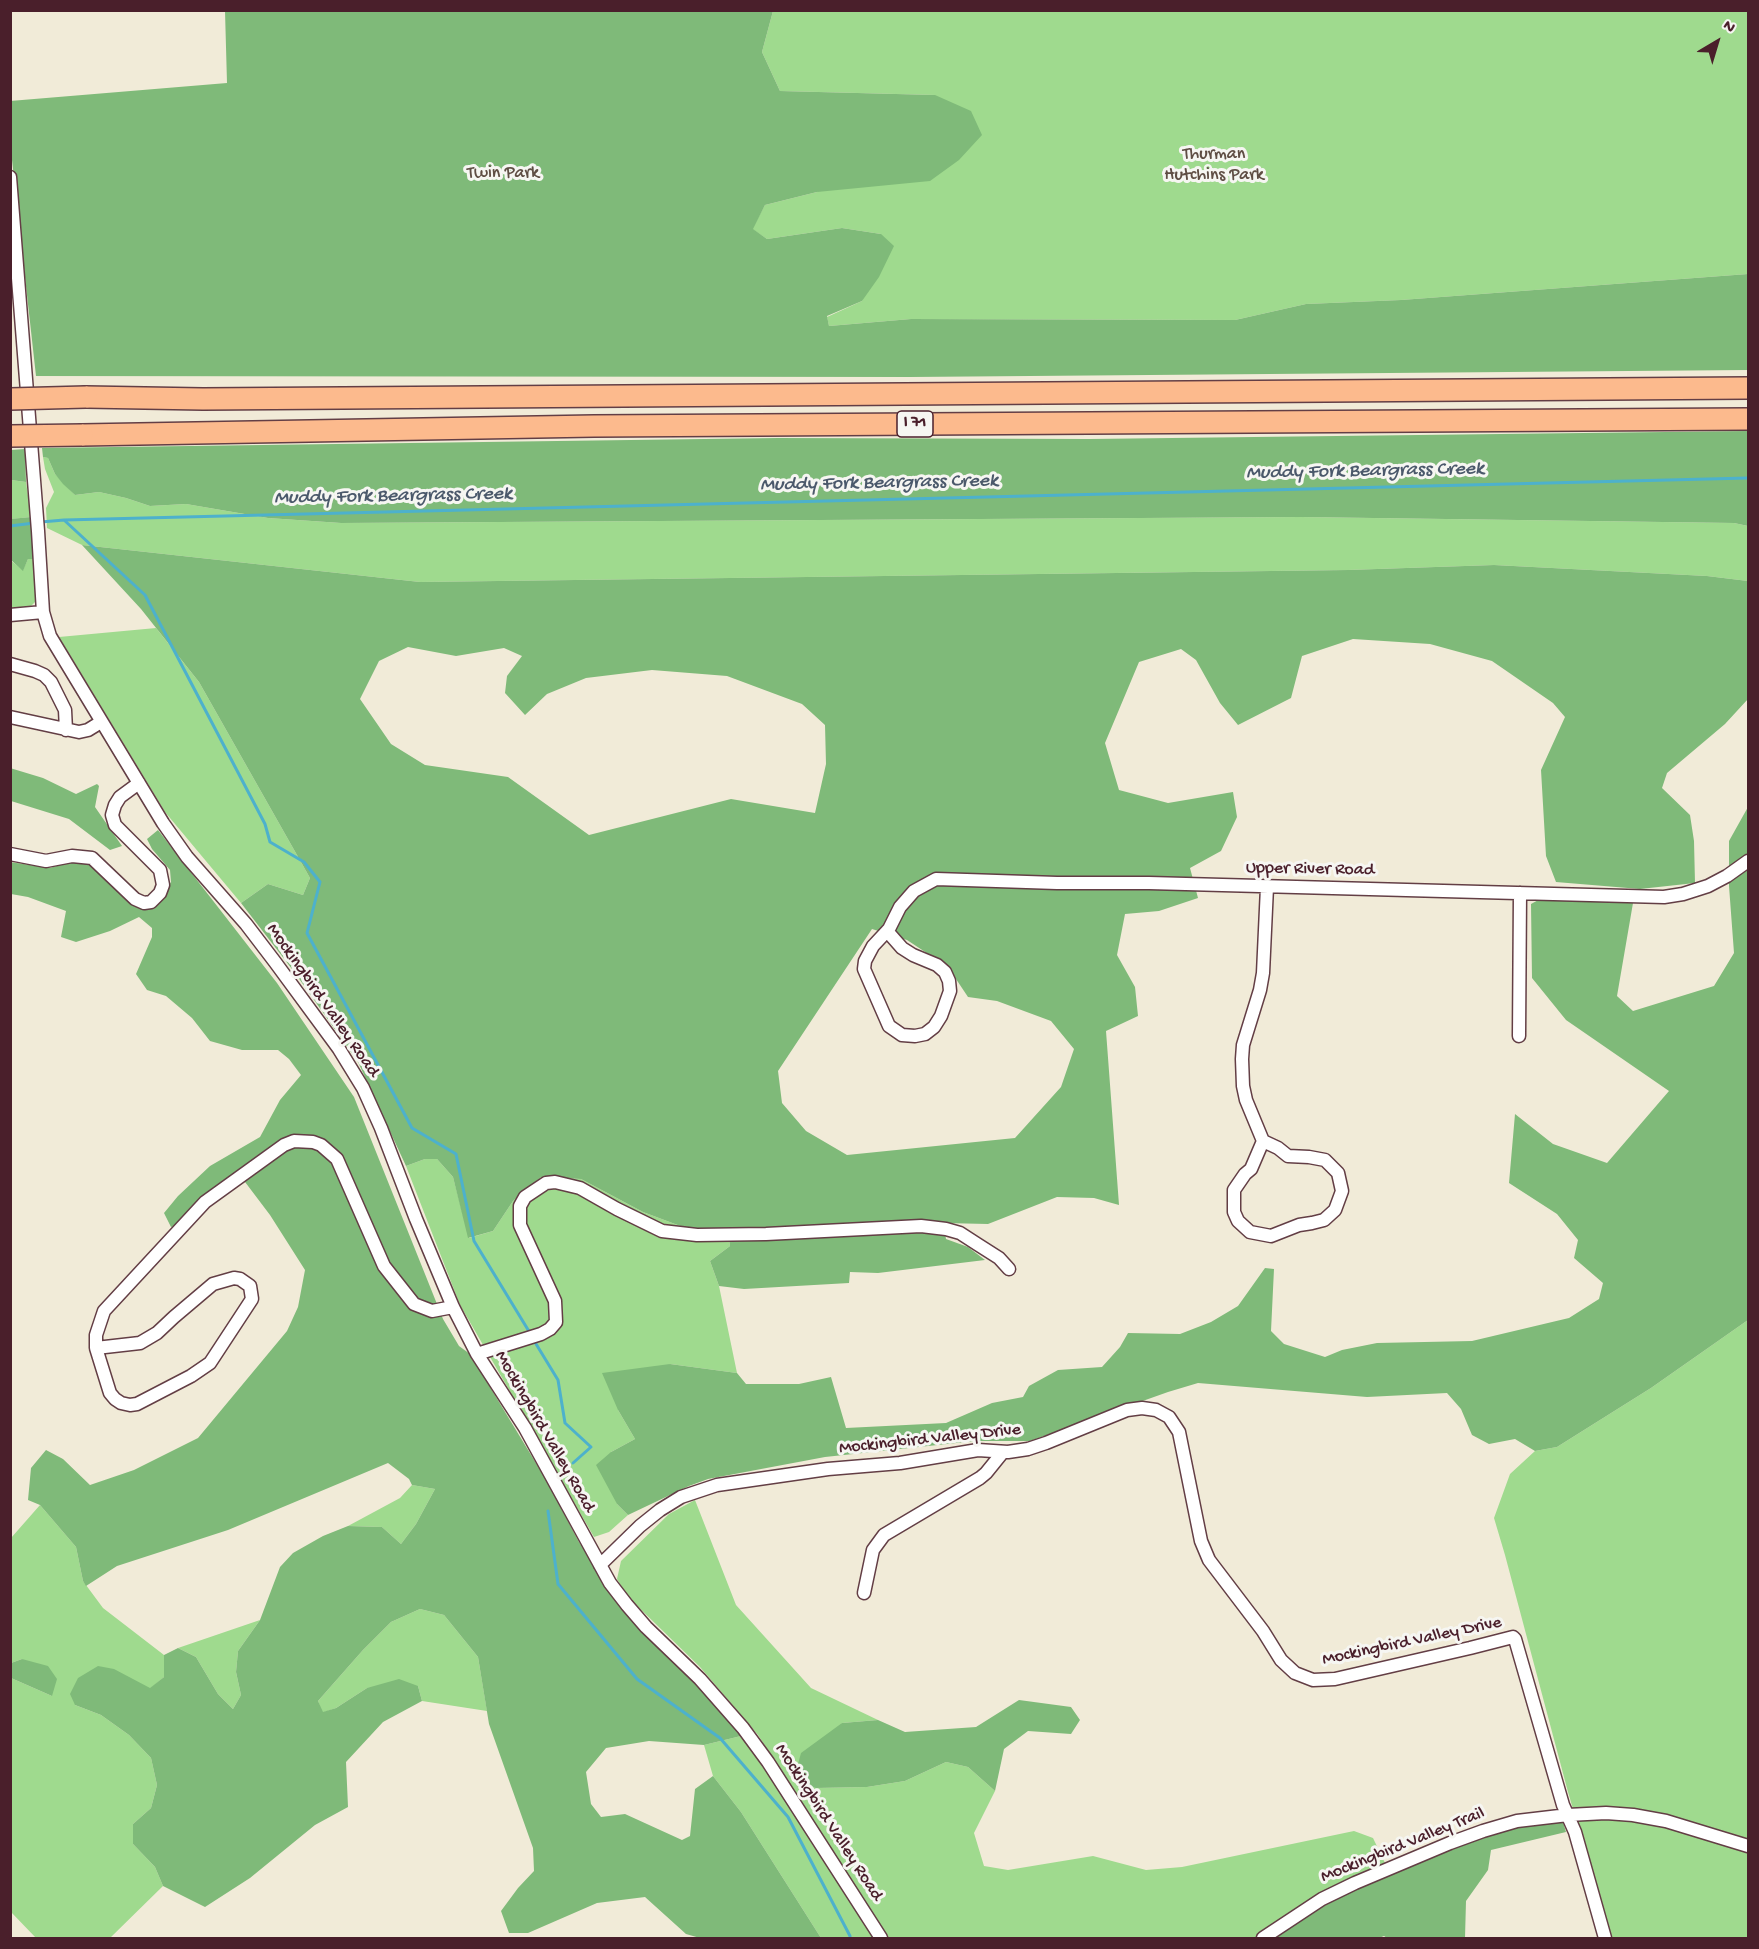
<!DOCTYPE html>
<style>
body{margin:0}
#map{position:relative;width:1759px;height:1949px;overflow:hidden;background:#f1ebd8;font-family:"Gochi Hand",sans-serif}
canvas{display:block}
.frame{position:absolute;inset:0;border:12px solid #4a1f2b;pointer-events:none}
.north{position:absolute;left:1687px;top:12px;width:60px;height:60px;-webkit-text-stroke:4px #f6f6f2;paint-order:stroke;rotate:38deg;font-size:16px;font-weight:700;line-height:24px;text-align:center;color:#4a1f2b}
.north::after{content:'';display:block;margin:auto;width:21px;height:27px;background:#4a1f2b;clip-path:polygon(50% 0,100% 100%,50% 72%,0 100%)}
</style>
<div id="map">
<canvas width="1759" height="1949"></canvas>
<div class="frame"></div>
<div class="north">N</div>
</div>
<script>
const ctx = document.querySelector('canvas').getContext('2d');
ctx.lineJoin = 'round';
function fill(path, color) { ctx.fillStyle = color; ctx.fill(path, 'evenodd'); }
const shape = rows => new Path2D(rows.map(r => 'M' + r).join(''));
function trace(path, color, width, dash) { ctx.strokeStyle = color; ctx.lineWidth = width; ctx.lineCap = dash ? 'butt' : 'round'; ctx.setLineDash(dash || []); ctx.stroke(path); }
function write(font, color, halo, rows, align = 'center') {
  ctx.font = font + ' "Gochi Hand",sans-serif'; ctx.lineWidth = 6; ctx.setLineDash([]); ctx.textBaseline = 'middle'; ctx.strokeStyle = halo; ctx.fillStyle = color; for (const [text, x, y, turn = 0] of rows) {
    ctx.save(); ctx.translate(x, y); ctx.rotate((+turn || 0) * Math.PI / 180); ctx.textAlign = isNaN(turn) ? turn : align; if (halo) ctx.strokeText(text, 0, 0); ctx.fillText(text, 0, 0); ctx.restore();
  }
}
const green = shape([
 [773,11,1748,11,1748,274,1401,300,1306,304,1235,320,911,319,829,326,827,317,862,301,881,234,842,228,767,239,752,229,765,205,817,192,935,95,780,91,762,52],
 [43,457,48,458,55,474,75,495,99,492,126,498,150,506,186,504,268,518,341,523,1301,517,1734,523,1748,526,1748,581,1707,576,1494,565,1348,570,420,582,82,545,47,528,46,508,54,492,45,469],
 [11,480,26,482,31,517,11,519],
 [28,559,35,559,38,589,35,602,29,608,11,611,10,560,23,570],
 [156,628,199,682,310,878,303,895,268,884,241,903,165,812,59,637],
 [425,1159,437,1159,453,1177,469,1238,493,1231,513,1201,541,1177,581,1179,643,1212,691,1230,727,1228,730,1246,710,1261,719,1286,737,1373,670,1364,618,1410,635,1439,611,1452,617,1504,628,1515,609,1532,594,1537,460,1305,406,1166],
 [1748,1320,1748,1938,1611,1938,1568,1792,1505,1555,1494,1518,1510,1474,1535,1451,1557,1447,1651,1388],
 [412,1485,435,1489,416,1524,401,1544,382,1527,348,1526,400,1498],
 [695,1500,736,1605,811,1688,878,1720,842,1723,816,1788,867,1787,905,1781,946,1762,968,1767,995,1791,974,1833,984,1866,1008,1870,1093,1856,1146,1870,1182,1867,1354,1831,1373,1838,1385,1863,1332,1887,1255,1938,889,1938,758,1735,700,1667,627,1596,617,1579,621,1561,669,1514],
 [40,1505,76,1547,83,1581,103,1608,164,1655,164,1677,150,1689,114,1670,75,1705,101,1715,129,1735,151,1758,157,1785,151,1808,133,1824,133,1844,155,1867,163,1886,110,1938,36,1938,11,1912,11,1678,52,1696,22,1659,11,1663,11,1538],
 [420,1609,444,1615,478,1657,487,1711,422,1701,418,1686,367,1688,336,1708,322,1713,318,1701,363,1650,391,1622],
 [260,1620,238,1651,236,1672,241,1695,233,1709,218,1694,196,1657,178,1648],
 [741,1736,777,1787,875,1938,821,1938,741,1812,713,1776,704,1745]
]);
const forest = shape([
 [225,11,773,11,762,52,780,91,935,95,971,111,982,135,959,160,930,181,817,192,765,205,753,229,767,239,842,228,881,234,894,246,879,277,862,301,827,316,829,326,911,319,1235,320,1306,304,1401,300,1748,274,1748,370,910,377,36,376,11,151,10,101,227,83],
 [1748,431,1748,526,1734,523,1301,517,341,523,268,518,186,504,150,506,126,498,99,492,75,495,63,484,55,474,48,458,43,457,42,448,778,438,1090,439],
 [25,449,26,482,11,480,11,450],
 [31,517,35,559,28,559,23,571,11,560,10,519],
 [82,545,420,582,1348,570,1494,565,1707,576,1748,581,1748,699,1725,724,1667,773,1662,788,1690,815,1694,841,1695,883,1640,889,1556,882,1546,856,1541,770,1565,717,1553,703,1492,661,1430,644,1353,639,1302,656,1291,698,1238,725,1220,703,1196,660,1181,649,1139,662,1105,743,1119,790,1168,803,1233,792,1237,817,1221,851,1190,868,1198,898,1159,911,1125,914,1117,955,1135,987,1138,1016,1106,1031,1119,1205,1094,1198,1057,1197,988,1224,943,1223,946,1239,968,1247,985,1260,878,1273,850,1272,849,1283,744,1289,719,1286,710,1261,730,1246,727,1228,691,1230,643,1212,581,1179,541,1177,513,1201,493,1231,468,1238,453,1177,437,1159,425,1159,406,1166,358,1062,295,973,241,903,268,884,303,895,310,878,199,682,141,609],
 [408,647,456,656,504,648,522,656,507,676,505,693,525,715,547,694,586,678,652,670,727,676,802,704,825,725,826,764,815,813,731,799,589,835,508,777,425,765,391,744,360,699,379,661],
 [872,929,907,940,948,967,968,997,997,1001,1051,1021,1074,1049,1061,1087,1015,1138,847,1155,806,1131,782,1103,778,1071],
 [10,768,43,778,76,794,97,784,99,786,95,807,122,846,110,850,69,819,11,801],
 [1748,807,1748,1320,1651,1388,1557,1447,1535,1451,1515,1439,1489,1444,1472,1435,1461,1409,1447,1393,1367,1397,1198,1383,1168,1392,1030,1441,975,1441,825,1457,708,1479,689,1486,628,1515,617,1504,596,1465,611,1452,635,1439,618,1410,602,1373,670,1364,737,1373,746,1384,799,1384,831,1377,846,1428,946,1423,992,1403,1023,1397,1029,1386,1058,1370,1102,1367,1120,1347,1128,1333,1180,1334,1211,1322,1238,1306,1265,1268,1274,1269,1271,1331,1284,1344,1325,1357,1342,1350,1377,1343,1472,1341,1569,1318,1599,1299,1603,1283,1574,1258,1578,1240,1557,1214,1509,1183,1515,1114,1553,1144,1607,1163,1669,1091,1566,1020,1532,978,1531,904,1542,898,1633,903,1617,996,1633,1011,1714,986,1734,953,1729,886,1729,841],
 [158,830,277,983,354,1097,443,1319,459,1346,470,1354,545,1478,579,1542,620,1606,674,1659,717,1704,741,1736,704,1745,649,1741,606,1748,586,1772,591,1804,601,1817,625,1814,682,1840,690,1836,695,1789,713,1776,741,1812,821,1938,700,1938,686,1934,645,1897,597,1903,528,1933,509,1933,501,1911,518,1888,534,1871,533,1848,489,1724,478,1657,444,1615,420,1609,391,1622,363,1650,318,1701,323,1712,336,1708,367,1688,399,1679,418,1686,422,1701,383,1722,346,1762,348,1807,315,1825,250,1878,205,1907,163,1886,155,1867,133,1844,133,1824,151,1808,157,1785,151,1758,129,1735,101,1715,75,1705,70,1694,78,1678,98,1666,114,1669,150,1688,164,1677,164,1655,178,1648,196,1657,218,1694,233,1709,241,1695,236,1672,238,1651,260,1620,280,1567,293,1553,323,1536,348,1526,382,1527,401,1544,416,1524,435,1489,412,1485,409,1479,388,1463,228,1530,117,1566,86,1586,83,1581,76,1547,40,1505,28,1500,31,1468,46,1450,63,1459,90,1485,134,1470,198,1438,287,1331,298,1307,305,1270,270,1215,239,1174,181,1224,171,1227,164,1213,178,1196,210,1166,260,1137,280,1100,301,1075,289,1059,278,1050,242,1050,210,1041,192,1018,166,996,147,990,136,974,152,937,152,928,139,917,110,931,76,942,61,937,66,911,28,897,11,894,10,862,50,868,76,860,90,864,132,903,154,909,171,882,170,870,152,849,147,839],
 [22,1659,48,1666,57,1679,52,1696,11,1678,11,1663],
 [1019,1700,1071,1707,1080,1720,1071,1734,1028,1731,1004,1749,995,1791,968,1767,946,1762,905,1781,867,1787,816,1788,794,1779,801,1753,842,1723,878,1720,905,1732,976,1727],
 [1557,1821,1563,1822,1566,1832,1491,1850,1488,1870,1466,1901,1465,1938,1387,1938,1384,1936,1379,1938,1273,1938,1335,1899,1400,1868,1498,1831]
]);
const stream = shape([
 [64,520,145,595,265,824,270,842,304,862,320,882,307,933,412,1128,456,1154,474,1241,530,1333],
 [41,522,64,520,1748,478],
 [10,526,34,523],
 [533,1339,558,1380,565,1423,591,1447,573,1463],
 [548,1511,558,1584,637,1679,720,1738,788,1817,850,1936,850,1938]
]);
const street = shape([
 [10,177,38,531,43,612,50,636,163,823,187,857,246,924,275,962,339,1049,363,1088,381,1128,416,1219,453,1307,477,1354,525,1428,610,1583,627,1605,646,1627,700,1679,743,1728,768,1762,881,1938],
 [10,615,43,612],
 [10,664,35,671,44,675,51,682,65,710,66,730],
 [10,717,79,732,88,730,101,722],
 [10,854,46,861,72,856,92,858,135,899,144,903,151,902,160,893,163,885,160,870,115,825,112,815,115,805,120,797,139,783],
 [887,931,902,948,913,955,937,965,945,972,949,981,950,991,941,1016,934,1027,925,1034,915,1036,902,1035,889,1026,864,969,865,961,873,946,887,931,889,929,900,907,914,891,936,879,1057,883,1149,883,1664,897,1683,894,1708,886,1727,876,1748,861],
 [1519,1036,1520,893],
 [1263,1141,1278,1148,1288,1156,1309,1157,1325,1160,1338,1173,1342,1191,1335,1210,1324,1220,1312,1223,1299,1225,1271,1236,1250,1232,1238,1221,1234,1212,1234,1190,1245,1174,1251,1169,1263,1141,1246,1100,1243,1086,1242,1059,1243,1045,1260,990,1263,973,1267,887],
 [234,1278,240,1279,250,1286,252,1299,210,1363,191,1376,137,1404,130,1405,121,1403,115,1399,110,1393,96,1348,140,1343,157,1333,174,1317,213,1284,234,1278],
 [96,1348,96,1335,104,1311,205,1202,284,1145,294,1141,313,1142,321,1145,337,1159,384,1266,414,1304,432,1311,453,1307],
 [477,1354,541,1334,550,1329,556,1322,555,1301,520,1225,520,1206,525,1197,546,1183,555,1182,580,1188,617,1209,662,1231,697,1235,766,1234,921,1226,946,1229,960,1233,977,1244,999,1258,1009,1269],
 [600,1565,640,1526,660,1510,681,1497,717,1485,828,1469,900,1463,978,1450,1008,1452,1028,1449,1046,1443,1127,1410,1142,1408,1156,1410,1169,1417,1179,1432,1201,1541,1209,1560,1263,1631,1281,1660,1295,1673,1313,1680,1335,1679,1470,1648,1513,1637,1515,1639,1563,1805,1575,1832,1605,1938],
 [864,1593,873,1550,884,1535,980,1478,986,1473,1003,1452],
 [1263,1938,1322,1899,1355,1883,1450,1843,1483,1831,1517,1821,1568,1815,1606,1813,1633,1815,1666,1821,1748,1846]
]);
const highway = shape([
 [86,397,203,399,1748,388],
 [82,435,594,426,1748,419]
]);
const highwayBridge = shape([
 [10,399,86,397],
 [10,436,82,435]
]);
const shields = [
 [915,424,36]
];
const shieldNames = [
 ["I 71",915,424]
];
const parkNames = [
 ["Thurman",1214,155],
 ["Hutchins Park",1214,176],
 ["Twin Park",503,174]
];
const streetNames = [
 ["Upper River Road",1310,870,1],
 ["Mockingbird Valley Road",322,1001,55],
 ["Mockingbird Valley Road",544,1432,60],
 ["Mockingbird Valley Drive",930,1440,-6],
 ["Mockingbird Valley Drive",1412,1642,-12],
 ["Mockingbird Valley Road",828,1823,57],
 ["Mockingbird Valley Trail",1403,1846,-22]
];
const waterNames = [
 ["Muddy Fork Beargrass Creek",1365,472,-1],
 ["Muddy Fork Beargrass Creek",879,484,-1],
 ["Muddy Fork Beargrass Creek",393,497,-1]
];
fill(green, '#9fda8e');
fill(forest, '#7fba79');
trace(stream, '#4db1cc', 3);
trace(street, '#633e45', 15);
trace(highway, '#633e45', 24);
trace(street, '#fff', 12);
trace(highway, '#fcba8d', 21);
trace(highwayBridge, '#633e45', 24, []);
trace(highwayBridge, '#fcba8d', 21);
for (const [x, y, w] of shields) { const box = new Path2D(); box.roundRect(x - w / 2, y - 13, w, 26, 4.5); ctx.fillStyle = '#f6f6f2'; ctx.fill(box); trace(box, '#4a1f2b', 1.5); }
write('bold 16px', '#4a1f2b', null, shieldNames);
write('18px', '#5f4e44', '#f6f6f2', parkNames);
write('18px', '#4a1f2b', '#f6f6f2', streetNames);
write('italic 20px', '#4b596b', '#f6f6f2', waterNames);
</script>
